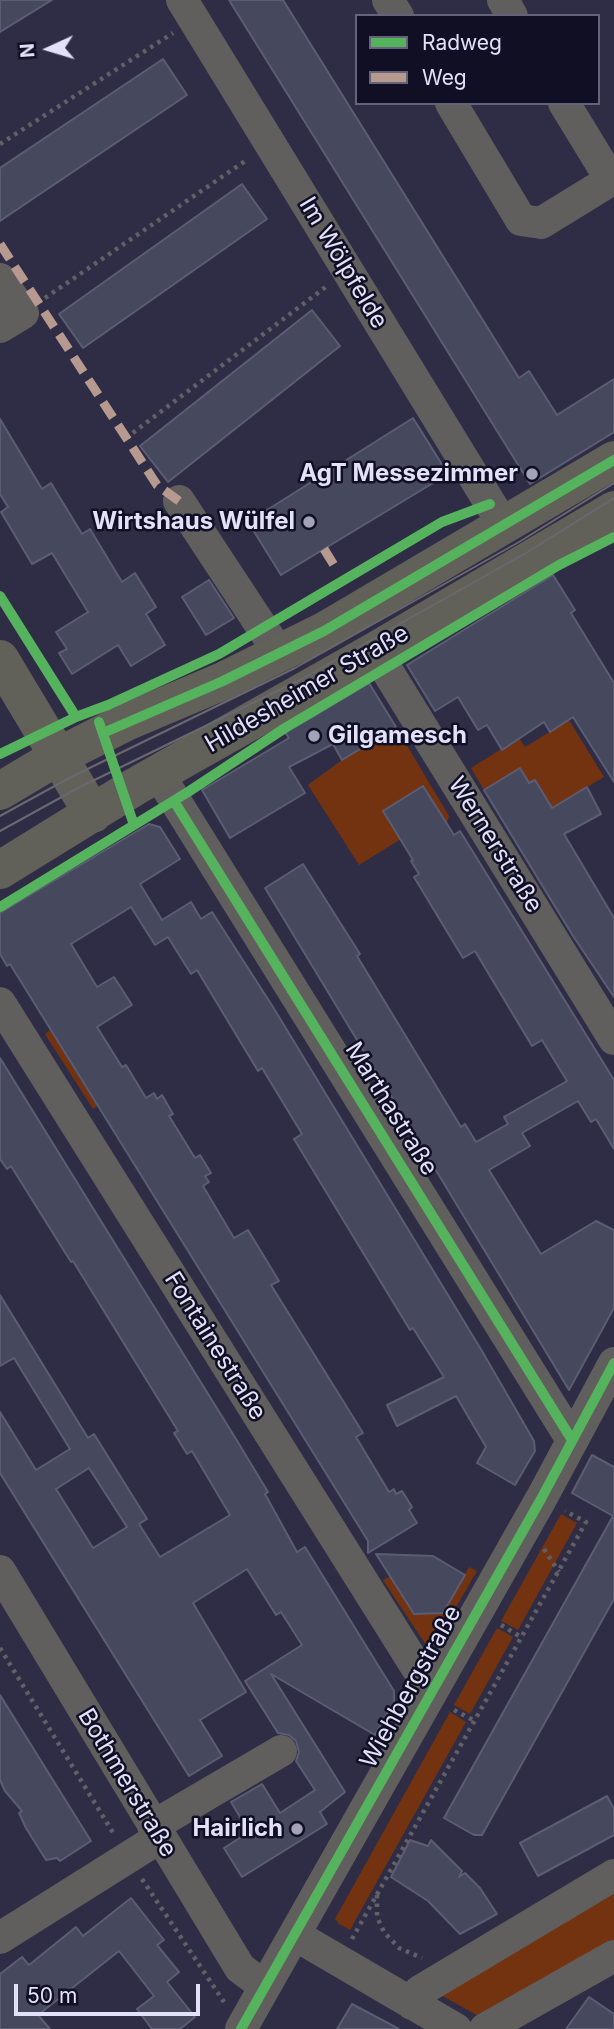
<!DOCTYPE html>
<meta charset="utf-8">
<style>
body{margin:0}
#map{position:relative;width:614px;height:2029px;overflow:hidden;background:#2f2c46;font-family:Inter,sans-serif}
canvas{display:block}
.legend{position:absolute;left:355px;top:14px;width:245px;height:91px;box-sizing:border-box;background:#110f24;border:2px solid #64637a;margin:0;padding:9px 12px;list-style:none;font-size:21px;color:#e1e1fa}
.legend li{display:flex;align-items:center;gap:14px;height:35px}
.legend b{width:35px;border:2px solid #64637a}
.north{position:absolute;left:14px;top:14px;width:70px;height:70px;-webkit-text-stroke:5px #110f24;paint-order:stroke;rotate:266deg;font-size:19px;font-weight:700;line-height:28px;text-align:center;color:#e1e1fa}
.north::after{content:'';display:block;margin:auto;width:24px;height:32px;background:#e1e1fa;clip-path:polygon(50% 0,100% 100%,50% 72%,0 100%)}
.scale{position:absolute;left:14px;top:1984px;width:186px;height:32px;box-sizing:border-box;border:4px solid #e1e1fa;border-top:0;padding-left:9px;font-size:21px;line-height:24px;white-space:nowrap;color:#e1e1fa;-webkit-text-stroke:5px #110f24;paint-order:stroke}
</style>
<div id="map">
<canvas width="614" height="2029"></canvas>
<ul class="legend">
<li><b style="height:9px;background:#56b35d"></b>Radweg</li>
<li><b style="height:9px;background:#b69a8f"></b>Weg</li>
</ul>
<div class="north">N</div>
<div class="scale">50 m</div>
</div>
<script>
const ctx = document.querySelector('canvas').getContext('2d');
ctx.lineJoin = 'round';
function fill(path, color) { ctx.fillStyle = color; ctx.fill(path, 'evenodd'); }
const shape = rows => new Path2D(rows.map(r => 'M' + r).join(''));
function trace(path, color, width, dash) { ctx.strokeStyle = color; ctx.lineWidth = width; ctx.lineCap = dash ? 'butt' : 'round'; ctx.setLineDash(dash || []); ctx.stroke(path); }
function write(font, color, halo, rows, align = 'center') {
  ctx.font = font + ' Inter,sans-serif'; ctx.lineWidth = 5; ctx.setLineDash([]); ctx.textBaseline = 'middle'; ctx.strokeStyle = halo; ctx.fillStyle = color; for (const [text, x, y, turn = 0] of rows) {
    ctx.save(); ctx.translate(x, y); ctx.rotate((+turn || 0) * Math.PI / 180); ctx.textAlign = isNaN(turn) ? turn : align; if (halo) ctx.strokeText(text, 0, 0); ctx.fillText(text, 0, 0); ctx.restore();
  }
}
const green = shape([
 [569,720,604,777,555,806,549,815,545,797,535,780,529,783,520,768,484,790,471,768,519,738,525,747],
 [396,727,449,816,447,823,423,786,383,811,401,839,359,865,308,785,342,760],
 [50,1030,97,1106,93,1109,45,1034],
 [561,1514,577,1523,518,1630,501,1621],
 [469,1567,477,1571,434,1645,426,1645,383,1580,391,1576,414,1614,443,1613],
 [497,1628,513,1637,470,1714,454,1705],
 [450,1712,466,1722,350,1930,339,1924,335,1919],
 [614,1890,614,1944,482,2018,439,1994]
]);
const building = shape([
 [0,0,52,0,0,32,0,0],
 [229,0,283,0,519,378,529,371,557,415,614,379,614,432,530,484,229,0],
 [163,59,187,95,0,221,0,168,163,59],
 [242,184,267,219,83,348,59,314,242,184],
 [312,310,340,346,168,482,140,446,312,310],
 [413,418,448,474,281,575,248,522,413,418],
 [0,419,42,489,51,483,82,534,90,529,122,582,135,573,156,607,146,614,165,645,131,666,118,645,72,674,59,653,67,649,56,632,88,612,52,553,32,564,1,512,8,507,0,494,0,419],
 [553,575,575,610,571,613,614,683,614,782,573,717,550,732,544,722,502,750,487,725,478,730,458,697,435,711,407,665,553,575],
 [209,580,234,618,206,635,182,597,209,580],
 [369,683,396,727,342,760,333,744,289,767,305,793,230,838,202,790,289,738,285,732,316,715,369,683],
 [520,768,529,783,535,780,552,808,587,787,601,814,564,834,614,918,614,997,573,936,484,790,520,768],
 [423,786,454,835,460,831,614,1080,614,1149,596,1119,591,1122,578,1101,522,1133,530,1146,489,1170,541,1254,596,1221,614,1230,614,1308,569,1390,265,888,303,864,360,954,357,956,461,1127,465,1124,476,1142,508,1124,504,1117,567,1081,542,1040,532,1046,475,951,463,958,414,877,419,874,411,861,413,860,383,811,423,786],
 [149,824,160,827,180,859,140,884,162,920,191,902,201,919,212,912,273,1007,482,1351,534,1441,535,1451,515,1485,477,1463,486,1447,456,1396,397,1426,387,1405,444,1377,413,1328,410,1330,294,1139,302,1134,262,1068,258,1071,197,970,191,974,168,937,155,945,131,907,71,944,97,987,114,977,132,1005,97,1027,122,1067,126,1065,146,1098,154,1093,157,1099,162,1095,173,1114,169,1116,195,1158,200,1155,211,1173,205,1176,209,1182,203,1186,234,1238,248,1230,279,1281,271,1285,363,1433,356,1437,389,1492,394,1489,396,1494,402,1491,412,1507,409,1510,417,1523,368,1553,368,1541,10,964,7,966,0,954,0,913,149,824],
 [0,1058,236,1439,268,1492,265,1494,297,1552,305,1547,394,1691,394,1702,375,1735,271,1674,345,1792,320,1812,327,1824,242,1877,224,1848,249,1832,231,1802,262,1784,280,1813,315,1790,296,1761,299,1752,296,1741,289,1735,278,1733,245,1681,302,1645,281,1612,276,1615,247,1569,193,1603,246,1692,200,1720,222,1756,189,1776,0,1473,0,1412,36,1470,70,1449,14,1358,0,1366,0,1295,88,1438,94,1434,147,1519,139,1524,160,1557,230,1515,192,1451,187,1454,174,1433,178,1431,73,1261,71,1262,11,1166,7,1169,0,1159,0,1058],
 [89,1468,127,1527,93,1548,56,1489,89,1468],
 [592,1455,614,1467,614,1599,482,1835,474,1835,444,1818,613,1516,572,1493,592,1455],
 [376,1554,433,1556,465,1575,443,1613,414,1614,376,1554],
 [0,1695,91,1841,60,1861,57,1858,46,1860,26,1828,19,1813,22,1811,5,1791,0,1780,0,1695],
 [607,1796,614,1809,614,1835,538,1876,520,1843,607,1796],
 [410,1840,428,1846,431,1840,462,1871,459,1877,465,1873,480,1888,497,1914,460,1934,428,1901,391,1877,410,1840],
 [131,1898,164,1940,157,1945,179,1972,167,1982,195,2017,180,2029,152,2029,137,2009,154,1996,119,1951,38,2015,50,2029,0,2029,0,1974,22,1957,29,1965,76,1927,83,1936,131,1898],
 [589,1997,614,2014,614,2029,566,2029,589,1997],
 [352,2004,399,2029,337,2029,352,2004]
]);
const path = shape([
 [0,144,173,33],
 [45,298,248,159],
 [126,438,327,286],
 [544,1549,559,1572],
 [501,1625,521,1637],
 [0,1648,115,1836],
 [454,1710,475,1721],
 [142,1879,224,2002],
 [377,1895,377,1917,384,1932,399,1948,422,1958],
 [352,1939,586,1522,565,1511]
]);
const minor = shape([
 [182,0,504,526],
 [388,0,398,16],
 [503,0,512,16],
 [451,103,521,220,541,223,611,180,564,103],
 [0,279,23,313,0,327],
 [179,501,279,653],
 [375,651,614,1039],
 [158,773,572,1440],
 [0,1003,422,1676,435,1684],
 [0,1571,240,1968,264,1986],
 [153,1826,281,1751],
 [295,1935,456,2029],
 [0,1938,159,1838],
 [412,2004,420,1991,614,1875],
 [241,2029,541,1499,614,1363],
 [485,2029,614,1956]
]);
const major = shape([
 [0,659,93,814],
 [0,791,59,756,126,722,223,681,324,631,614,460],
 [0,870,136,786,375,651,614,510]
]);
const tram = shape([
 [0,816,71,777,295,668,519,542,614,483],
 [0,831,78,788,300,680,526,553,614,498]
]);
const quiet = shape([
 [0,244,157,485,179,501],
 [324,549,334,565]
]);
const cycleway = shape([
 [0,596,76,717],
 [99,722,134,825],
 [103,733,223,681,324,631,614,460],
 [0,754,76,717,108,705,219,654,442,522,490,504],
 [174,801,572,1440],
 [0,907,188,792,285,728,559,565,614,537],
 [241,2029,541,1499,614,1363]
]);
const markers = [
 [532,474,7,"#a3a2bb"],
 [309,522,7,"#a3a2bb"],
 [314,736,7,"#a3a2bb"],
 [297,1829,7,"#a3a2bb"]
];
const streetNames = [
 ["Im Wölpfelde",343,263,59],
 ["Hildesheimer Straße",307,689,-30],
 ["Wernerstraße",495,845,58],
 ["Marthastraße",391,1109,58],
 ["Fontainestraße",215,1346,58],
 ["Wiehbergstraße",411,1687,-61],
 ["Bothmerstraße",127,1783,59]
];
const poiNames = [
 ["AgT Messezimmer",518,474],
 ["Wirtshaus Wülfel",295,522],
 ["Gilgamesch",328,736,"left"],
 ["Hairlich",283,1829]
];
fill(green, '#743310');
fill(building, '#46495d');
trace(building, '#5a5d73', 2);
trace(path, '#616165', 4.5, [3.5, 5]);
trace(minor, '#605f5e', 32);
trace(major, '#616059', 38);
trace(tram, '#6a686f', 2);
trace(quiet, '#b69a8f', 9, [18, 9]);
trace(cycleway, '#56b35d', 10);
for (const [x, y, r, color] of markers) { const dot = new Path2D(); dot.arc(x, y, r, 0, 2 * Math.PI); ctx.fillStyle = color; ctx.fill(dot); trace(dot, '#110f24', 2.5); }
write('24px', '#e1e1fa', '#110f24', streetNames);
write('bold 24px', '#e1e1fa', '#110f24', poiNames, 'right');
</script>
